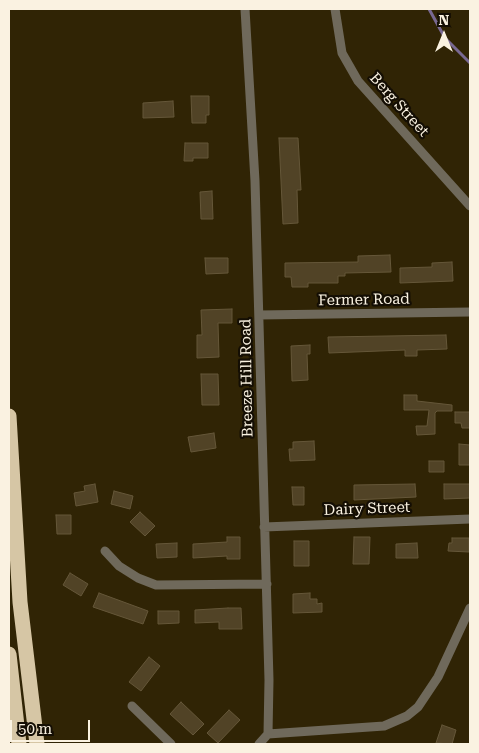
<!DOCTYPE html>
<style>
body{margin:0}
#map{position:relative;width:479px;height:753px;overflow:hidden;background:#302405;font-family:"Roboto Serif",serif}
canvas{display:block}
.frame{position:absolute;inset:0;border:10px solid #faf2e1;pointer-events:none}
.north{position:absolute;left:419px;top:10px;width:50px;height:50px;-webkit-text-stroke:4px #140e04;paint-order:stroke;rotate:0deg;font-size:14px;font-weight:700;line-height:20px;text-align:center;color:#faf2e1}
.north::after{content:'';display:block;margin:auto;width:18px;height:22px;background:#faf2e1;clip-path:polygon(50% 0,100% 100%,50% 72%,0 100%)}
.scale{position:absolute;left:10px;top:720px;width:80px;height:22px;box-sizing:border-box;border:2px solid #faf2e1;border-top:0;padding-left:6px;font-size:15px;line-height:18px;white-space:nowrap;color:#faf2e1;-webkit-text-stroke:4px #140e04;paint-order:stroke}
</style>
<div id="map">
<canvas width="479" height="753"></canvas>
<div class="frame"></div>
<div class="north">N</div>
<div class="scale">50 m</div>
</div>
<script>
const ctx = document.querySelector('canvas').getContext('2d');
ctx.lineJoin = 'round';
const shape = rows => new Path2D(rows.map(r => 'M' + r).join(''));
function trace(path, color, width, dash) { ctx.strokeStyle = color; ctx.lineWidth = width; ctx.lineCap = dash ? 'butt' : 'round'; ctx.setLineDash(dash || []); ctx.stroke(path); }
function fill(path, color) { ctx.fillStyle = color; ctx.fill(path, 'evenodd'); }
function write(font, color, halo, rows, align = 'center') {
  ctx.font = font + ' "Roboto Serif",serif'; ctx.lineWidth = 4.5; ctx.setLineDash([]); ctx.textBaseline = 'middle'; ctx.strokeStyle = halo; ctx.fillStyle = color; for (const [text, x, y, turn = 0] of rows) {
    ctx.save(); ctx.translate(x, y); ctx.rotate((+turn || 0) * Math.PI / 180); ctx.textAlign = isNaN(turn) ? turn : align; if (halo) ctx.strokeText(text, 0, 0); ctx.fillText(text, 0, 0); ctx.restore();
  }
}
const stream = shape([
 [429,9,445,38,470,63]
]);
const building = shape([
 [191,96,209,96,209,115,206,115,206,123,192,123,191,96],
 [173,101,174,117,143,118,143,103,173,101],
 [279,138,298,138,301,190,297,190,298,223,283,224,279,138],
 [185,143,208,143,208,158,193,158,193,161,184,161,185,143],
 [212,191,213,219,201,219,200,192,212,191],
 [390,255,391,272,345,273,345,276,338,276,338,283,308,283,308,287,292,287,291,277,285,277,285,263,358,262,358,256,390,255],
 [205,258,228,258,228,273,206,274,205,258],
 [452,262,453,281,400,283,400,268,432,267,432,263,452,262],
 [232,309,232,323,218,323,219,357,197,358,197,335,202,335,201,310,232,309],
 [446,335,447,349,417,350,417,356,405,356,405,350,329,353,328,337,446,335],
 [310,345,310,354,307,354,308,380,292,381,291,346,310,345],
 [201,374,218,374,219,405,202,405,201,374],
 [404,395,417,395,417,401,452,405,452,411,437,411,435,413,435,434,417,435,416,426,427,426,429,410,404,410,404,395],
 [455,412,470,412,470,428,462,428,461,423,455,423,455,412],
 [214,433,216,448,191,452,188,437,214,433],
 [314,441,315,460,290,461,289,449,293,449,293,442,314,441],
 [459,444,470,445,470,465,459,465,459,444],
 [429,461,444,461,444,472,429,472,429,461],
 [95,484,98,502,76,506,74,493,85,491,84,486,95,484],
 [415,484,416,497,354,500,354,485,415,484],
 [444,484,470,484,470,498,444,499,444,484],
 [292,487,304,487,304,505,293,505,292,487],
 [114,491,133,496,130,509,111,504,114,491],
 [140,512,155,526,145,536,130,522,140,512],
 [56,515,71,515,71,534,57,534,56,515],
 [227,537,240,537,240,559,227,559,227,556,193,558,193,544,227,542,227,537],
 [354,537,370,537,369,564,353,564,354,537],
 [452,538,469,538,469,552,448,551,449,543,452,543,452,538],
 [294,541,309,541,309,566,294,566,294,541],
 [177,543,177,557,157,558,156,544,177,543],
 [417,543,418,558,396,558,396,544,417,543],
 [70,573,88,584,81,596,63,585,70,573],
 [99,593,148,611,143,624,93,607,99,593],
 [310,593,310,599,317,599,317,604,322,603,322,612,293,613,293,594,310,593],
 [228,608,241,608,242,629,219,629,219,622,195,623,195,610,228,608],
 [158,611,179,611,179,623,158,624,158,611],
 [149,657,160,666,141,691,129,682,149,657],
 [181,702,204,724,193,735,170,714,181,702],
 [229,710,240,720,218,743,207,733,229,710],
 [442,725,456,730,452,744,436,743,442,725]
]);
const street = shape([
 [245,9,255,181,269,680,268,734,259,744],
 [335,9,342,53,358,81,470,206],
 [259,315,470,312],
 [264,527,470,519],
 [105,551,119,566,138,578,156,585,267,584],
 [132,706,171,744],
 [268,734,384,726,407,716,418,707,438,677,470,608]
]);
const highway = shape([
 [9,416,20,602,37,744],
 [9,654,19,744]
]);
const streetNames = [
 ["Berg Street",399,105,48],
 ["Fermer Road",364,300,-1],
 ["Breeze Hill Road",247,378,-91],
 ["Dairy Street",367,509,-2]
];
trace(stream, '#796993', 3);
fill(building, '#514326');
trace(building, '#655739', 1);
trace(street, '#6f695b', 9);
trace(highway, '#d6c6a5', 15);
write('15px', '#faf2e1', '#140e04', streetNames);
</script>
